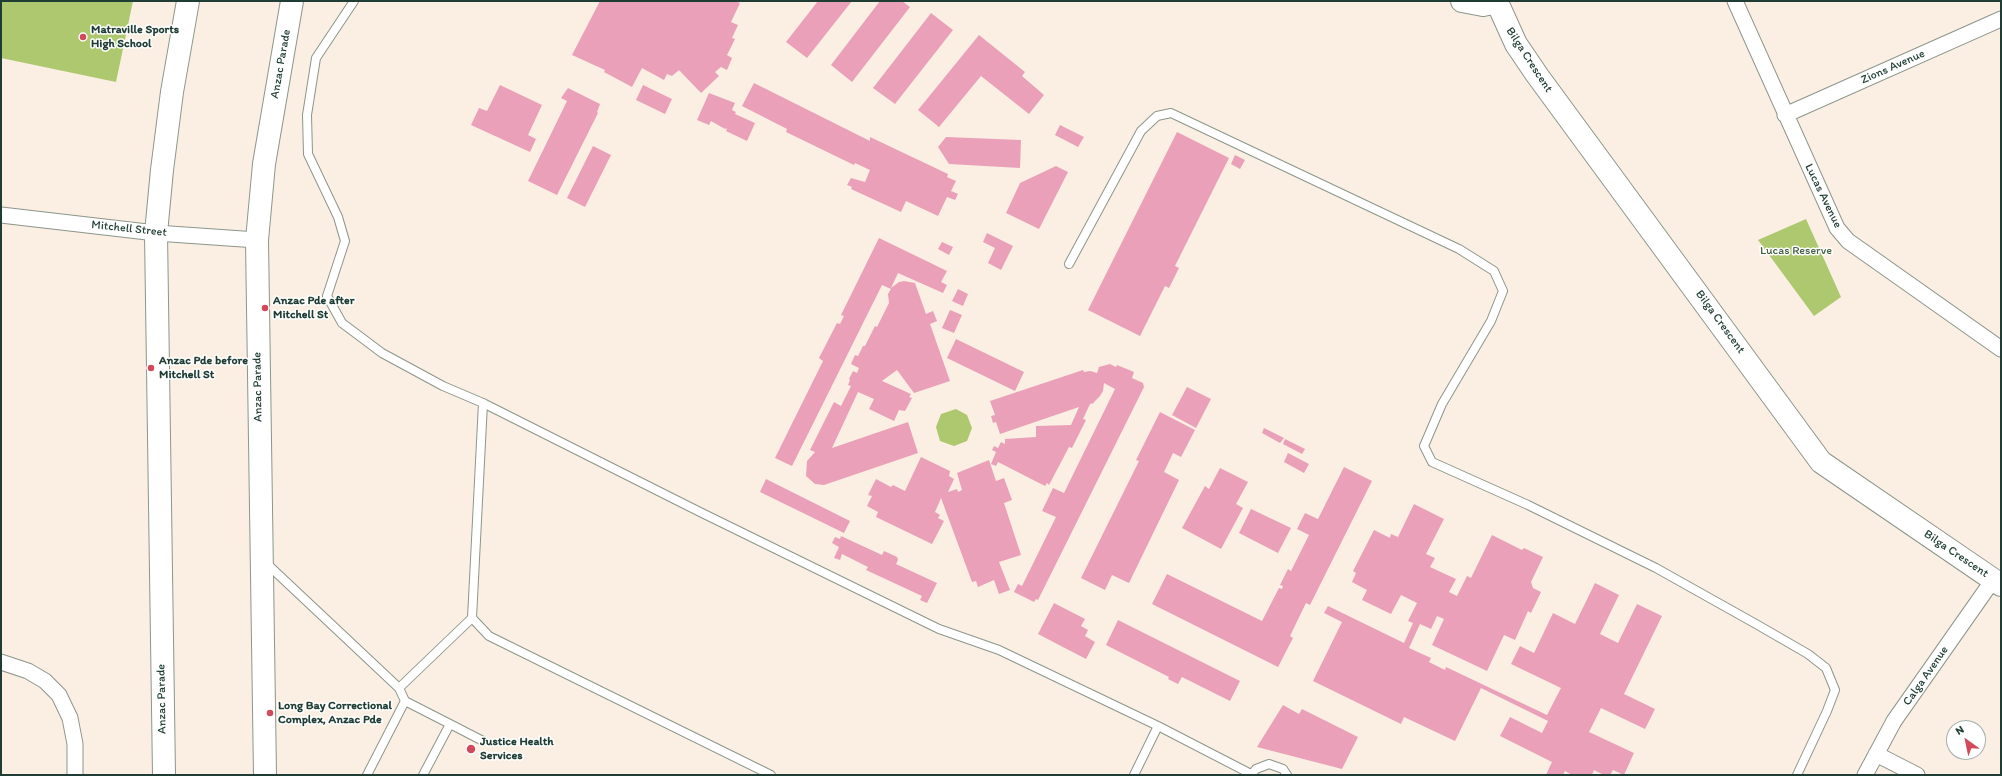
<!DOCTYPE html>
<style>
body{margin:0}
#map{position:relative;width:2002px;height:776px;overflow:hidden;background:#faefe2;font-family:Itim,sans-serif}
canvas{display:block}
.frame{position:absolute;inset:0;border:2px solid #1f3d34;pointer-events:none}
.north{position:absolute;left:1946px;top:720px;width:40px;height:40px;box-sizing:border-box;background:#fff;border:1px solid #a5b1ae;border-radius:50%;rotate:327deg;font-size:11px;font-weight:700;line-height:16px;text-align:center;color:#1f3d34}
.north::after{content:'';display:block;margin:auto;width:14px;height:18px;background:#d1495b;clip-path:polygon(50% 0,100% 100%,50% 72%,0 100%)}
</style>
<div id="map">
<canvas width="2002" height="776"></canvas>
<div class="frame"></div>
<div class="north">N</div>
</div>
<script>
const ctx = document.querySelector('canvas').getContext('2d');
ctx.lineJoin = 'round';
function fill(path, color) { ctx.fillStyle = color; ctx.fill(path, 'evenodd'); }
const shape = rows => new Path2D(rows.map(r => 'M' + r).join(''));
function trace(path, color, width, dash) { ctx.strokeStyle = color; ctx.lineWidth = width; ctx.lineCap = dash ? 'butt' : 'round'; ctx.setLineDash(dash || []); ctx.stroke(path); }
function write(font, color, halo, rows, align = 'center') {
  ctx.font = font + ' Itim,sans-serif'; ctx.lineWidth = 3; ctx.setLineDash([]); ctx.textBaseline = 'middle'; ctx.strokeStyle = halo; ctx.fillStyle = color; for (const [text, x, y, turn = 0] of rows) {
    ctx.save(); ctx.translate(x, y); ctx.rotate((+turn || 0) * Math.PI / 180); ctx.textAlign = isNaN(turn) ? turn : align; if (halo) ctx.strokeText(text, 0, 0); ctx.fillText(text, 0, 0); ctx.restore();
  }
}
const green = shape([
 [1,1,133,1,116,82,1,58],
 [1806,219,1841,297,1814,316,1758,240],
 [956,409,967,415,972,428,967,441,954,446,940,441,936,427,941,414]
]);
const building = shape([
 [600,1,735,1,740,3,731,22,738,25,732,38,735,39,727,55,732,58,727,70,721,67,715,72,719,76,701,93,679,70,672,76,667,74,664,80,642,68,632,87,604,72,605,70,572,55],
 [818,1,852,1,807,58,786,42],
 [880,1,902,1,910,7,852,82,831,65],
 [931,13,953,30,895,104,873,88],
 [979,35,1025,72,1022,76,1044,95,1029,114,981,76,939,127,918,110],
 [754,83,870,141,870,137,948,174,947,177,956,181,951,191,958,194,955,200,947,197,938,216,906,201,901,212,851,189,852,187,847,185,851,178,865,182,870,170,855,163,854,165,786,132,787,129,742,106],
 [500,85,542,105,528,135,536,139,530,152,471,125,479,108,487,111],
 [643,85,672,99,665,114,636,100],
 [568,88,600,104,597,112,598,113,557,195,528,181,567,101,561,98],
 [709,93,735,103,732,110,736,112,735,114,755,123,747,141,726,131,727,128,725,129,711,121,709,125,697,120],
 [1060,125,1084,137,1078,147,1055,135],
 [1177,132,1229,158,1175,266,1179,268,1169,288,1165,286,1140,336,1088,310],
 [946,137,1021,140,1020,168,949,164,938,147],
 [593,146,611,155,585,207,567,198],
 [1235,155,1245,160,1240,169,1231,164],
 [1056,166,1068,172,1039,229,1006,213,1020,183],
 [987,233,1013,246,1001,270,988,263,995,248,983,242],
 [879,238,947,271,941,282,947,285,943,293,898,273,891,288,899,282,904,281,915,283,926,314,933,311,937,321,930,324,950,381,914,393,897,370,882,381,911,394,909,397,912,398,905,411,899,410,894,421,869,409,874,399,858,392,832,448,908,422,918,453,824,485,815,484,806,476,807,461,815,452,810,450,834,402,841,406,851,386,848,385,850,380,849,379,853,371,857,373,859,368,851,364,855,355,858,356,863,346,865,346,875,326,877,327,889,303,888,294,891,289,882,285,792,466,775,458,823,361,819,358,837,323,840,324,844,316,841,315],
 [942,242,953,247,949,255,938,249],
 [958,289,968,294,963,306,952,301],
 [950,310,962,315,954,333,942,328],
 [956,339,1024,372,1015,391,947,358],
 [1110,364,1116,367,1117,365,1134,372,1132,378,1143,383,1144,387,1038,600,1036,599,1034,602,1014,592,1018,584,1022,586,1056,517,1042,511,1053,488,1064,493,1115,389,1104,383,1103,391,1100,396,1094,402,1094,403,1090,404,1083,419,1086,420,1072,448,1069,447,1049,485,1047,483,1045,486,998,462,996,466,991,464,996,452,992,450,994,446,998,448,1001,442,1005,444,1005,439,1036,437,1036,426,1071,425,1079,407,1000,434,996,422,993,423,991,416,995,415,990,401,1083,370,1084,372,1090,371,1097,373,1099,367],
 [1187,387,1211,399,1196,428,1172,415],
 [1160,412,1195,430,1181,457,1173,453,1164,472,1179,480,1129,583,1112,575,1105,590,1081,578,1139,461,1136,460],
 [1264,428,1284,438,1280,443,1262,433],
 [1285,439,1305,449,1302,454,1283,444],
 [1288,453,1309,464,1304,473,1284,462],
 [921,457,950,471,949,476,954,479,948,492,957,489,958,492,962,490,957,473,989,460,996,481,1004,478,1012,500,1004,503,1021,555,999,562,1010,590,999,594,994,580,978,587,976,581,972,582,941,498,935,512,940,515,938,518,944,521,932,544,876,517,878,512,867,506,872,496,868,495,876,479,891,487,893,485,905,491],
 [1344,467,1372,481,1310,605,1306,603,1290,636,1293,638,1278,667,1152,604,1167,574,1262,621,1279,588,1282,589,1283,586,1280,585,1288,569,1291,571,1309,535,1297,529,1305,513,1318,519],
 [1220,468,1248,482,1236,504,1243,508,1221,549,1182,528,1205,486,1209,489],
 [766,479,850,521,844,533,760,492],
 [1414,504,1444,519,1426,554,1435,558,1430,567,1456,579,1449,592,1457,596,1467,576,1471,578,1492,535,1522,550,1524,548,1543,557,1531,582,1533,588,1541,592,1531,613,1528,611,1515,640,1504,635,1487,671,1432,645,1444,619,1437,616,1431,629,1420,624,1409,648,1431,658,1429,662,1445,670,1446,667,1547,715,1561,688,1511,664,1520,646,1534,653,1553,613,1575,624,1595,583,1619,595,1600,634,1618,643,1637,604,1662,616,1624,694,1655,709,1645,729,1601,708,1589,732,1634,753,1624,775,1613,770,1610,775,1604,775,1594,770,1592,775,1572,775,1565,771,1563,775,1546,775,1552,762,1500,736,1510,717,1542,733,1548,721,1481,688,1455,741,1404,717,1401,724,1313,681,1342,622,1324,613,1328,606,1404,643,1413,623,1408,621,1417,603,1401,595,1391,614,1362,600,1367,590,1352,582,1356,573,1353,571,1374,530,1390,538,1391,534,1398,537],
 [1251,509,1291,528,1278,553,1239,533],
 [841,536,882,555,884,551,897,557,898,560,896,564,937,583,927,603,920,600,922,596,866,570,868,567,842,554,840,560,834,558,839,547,832,543,835,537,840,539],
 [1054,603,1085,619,1081,626,1088,630,1085,636,1095,642,1086,659,1038,634],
 [1118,620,1240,681,1230,701,1182,677,1178,684,1168,679,1169,677,1106,645],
 [1283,705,1299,714,1302,709,1358,737,1342,769,1257,747]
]);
const lane = shape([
 [354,1,316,58,307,115,308,154,338,217,345,241,327,296,342,323,382,353,443,386,483,403,700,512,939,629,999,650,1158,726,1251,774],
 [1069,264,1141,131,1157,116,1171,113,1459,249,1494,271,1503,291,1491,321,1442,404,1424,446,1432,462,1528,505,1656,568,1756,624,1808,654,1826,668,1835,690,1827,711,1797,775],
 [265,562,399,688,405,701,367,775],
 [472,618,489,636,771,775],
 [399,688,472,618,483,403],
 [405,701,450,724,423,775],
 [450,724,483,741],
 [1134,775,1158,726],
 [1251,775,1256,769,1269,764,1283,769,1287,775]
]);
const street = shape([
 [1735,1,1837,228,1848,241,2001,349],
 [1785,115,2001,19],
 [1,215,156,233,257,240],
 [1,662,28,671,45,681,59,695,70,718,75,744,75,775],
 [1876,754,1917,775],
 [1865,775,1894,721,1993,580]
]);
const secondary = shape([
 [1462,1,1483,5,1497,2,1516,44,1537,75,1821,462,2001,585]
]);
const primary = shape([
 [164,775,156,233,162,170,172,92,188,1],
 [265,775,257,240,264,164,292,1]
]);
const markers = [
 [83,37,4,"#d1495b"],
 [265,308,4,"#d1495b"],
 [151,368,4,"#d1495b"],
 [270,713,4,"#d1495b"],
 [471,749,5,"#d1495b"]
];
const poiNames = [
 ["Matraville Sports",91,30],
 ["High School",91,44],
 ["Anzac Pde after",273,301],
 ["Mitchell St",273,315],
 ["Anzac Pde before",159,361],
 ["Mitchell St",159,375],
 ["Long Bay Correctional",278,706],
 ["Complex, Anzac Pde",278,720],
 ["Justice Health",480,742],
 ["Services",480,756]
];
const streetNames = [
 ["Bilga Crescent",1529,60,57],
 ["Anzac Parade",281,64,-80],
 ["Zions Avenue",1893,67,-24],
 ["Lucas Avenue",1823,196,64],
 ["Mitchell Street",129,229,6],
 ["Bilga Crescent",1720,322,54],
 ["Anzac Parade",258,387,-91],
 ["Bilga Crescent",1956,554,34],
 ["Calga Avenue",1926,676,-55],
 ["Anzac Parade",162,699,-91]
];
const parkNames = [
 ["Lucas Reserve",1796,251]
];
fill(green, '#adc86e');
fill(building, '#eaa0b9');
trace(lane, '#8c968b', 10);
trace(street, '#8c968b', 17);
trace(secondary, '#8c968b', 24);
trace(primary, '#8c968b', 24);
trace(lane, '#fff', 8);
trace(street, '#fff', 15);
trace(secondary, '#fff', 22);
trace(primary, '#fff', 22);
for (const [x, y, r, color] of markers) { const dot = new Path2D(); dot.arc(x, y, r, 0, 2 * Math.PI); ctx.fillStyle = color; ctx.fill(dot); trace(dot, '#fff', 1.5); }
write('bold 12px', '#1f3d34', '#fff', poiNames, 'left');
write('12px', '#1f3d34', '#fff', streetNames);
write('12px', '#426042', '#fff', parkNames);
</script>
